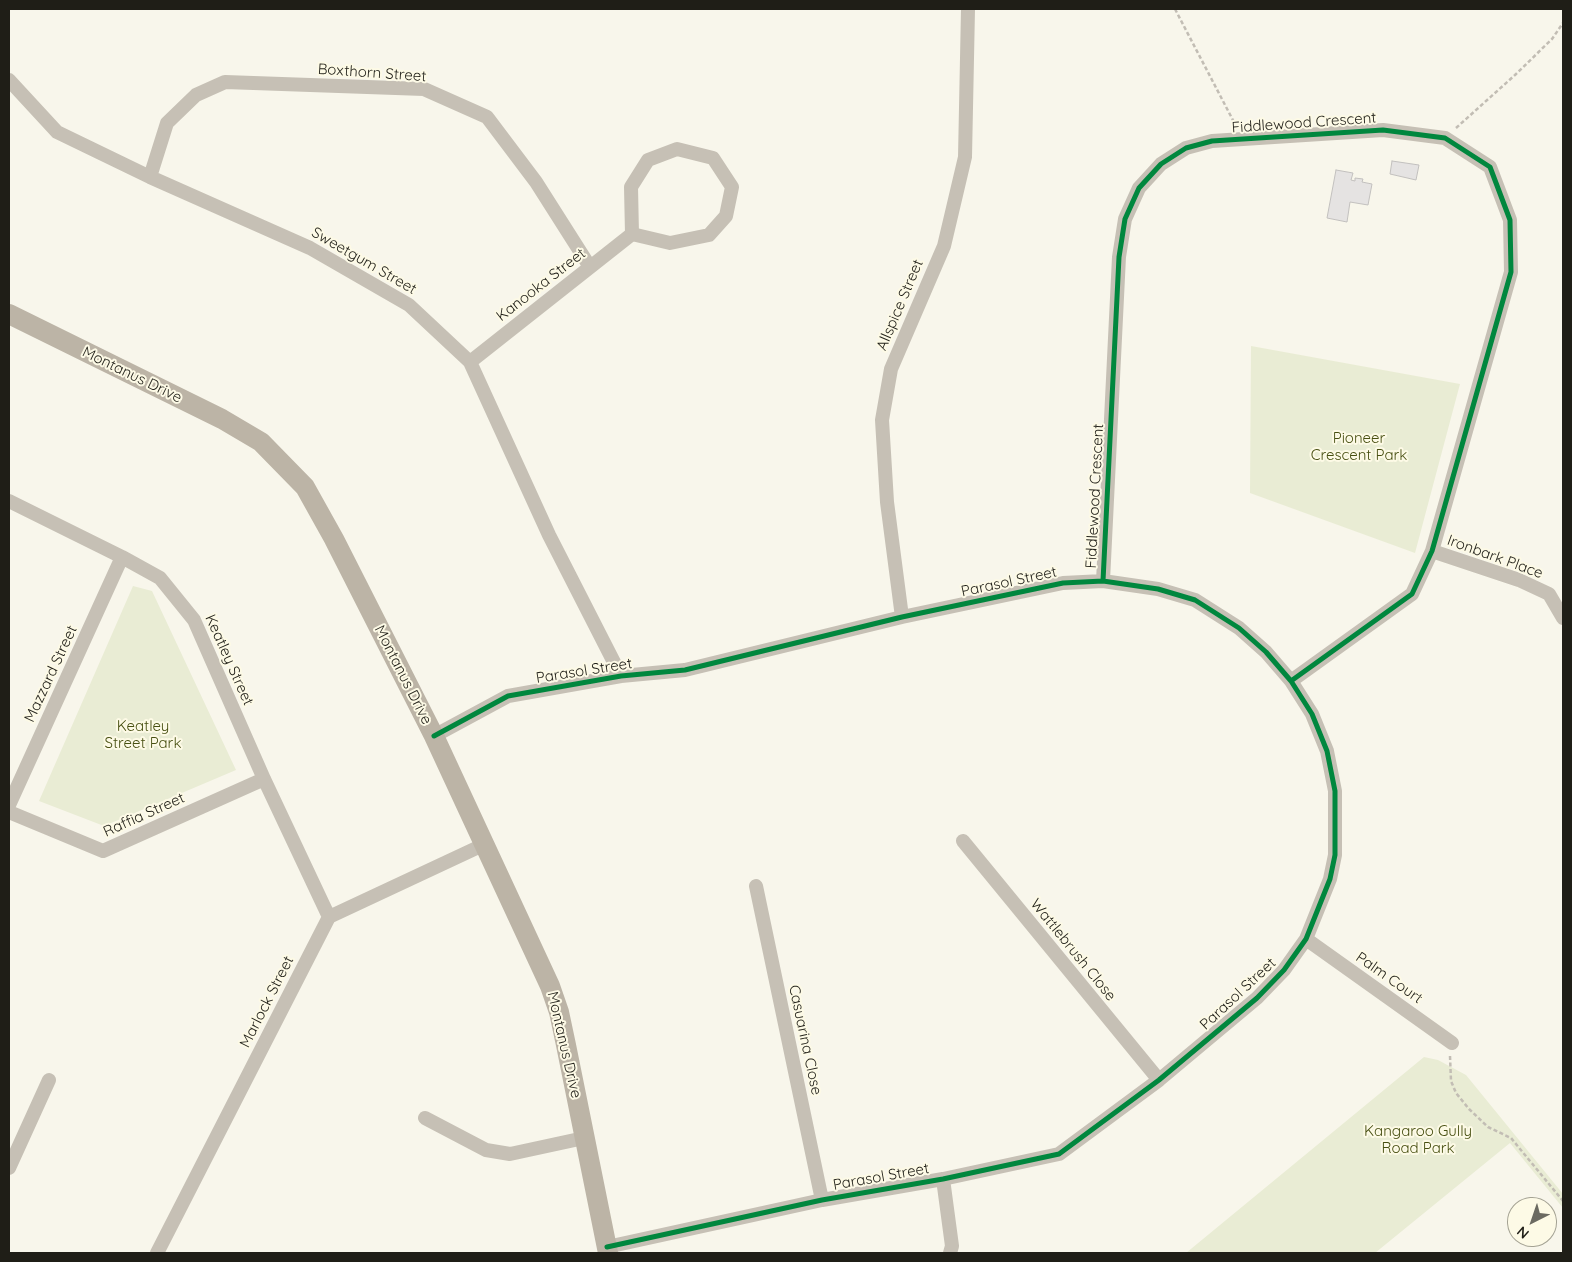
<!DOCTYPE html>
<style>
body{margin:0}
#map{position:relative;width:1572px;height:1262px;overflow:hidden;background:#f8f6eb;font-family:Quicksand,sans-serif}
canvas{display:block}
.frame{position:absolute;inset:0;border:10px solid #1f1e17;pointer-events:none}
.north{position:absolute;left:1507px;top:1197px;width:50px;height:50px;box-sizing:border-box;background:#fdfae6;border:1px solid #a4a293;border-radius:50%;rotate:221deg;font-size:14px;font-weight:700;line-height:20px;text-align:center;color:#1f1e17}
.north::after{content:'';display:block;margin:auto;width:18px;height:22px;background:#6b6a61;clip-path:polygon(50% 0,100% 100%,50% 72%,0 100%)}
</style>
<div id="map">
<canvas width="1572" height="1262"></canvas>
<div class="frame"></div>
<div class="north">N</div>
</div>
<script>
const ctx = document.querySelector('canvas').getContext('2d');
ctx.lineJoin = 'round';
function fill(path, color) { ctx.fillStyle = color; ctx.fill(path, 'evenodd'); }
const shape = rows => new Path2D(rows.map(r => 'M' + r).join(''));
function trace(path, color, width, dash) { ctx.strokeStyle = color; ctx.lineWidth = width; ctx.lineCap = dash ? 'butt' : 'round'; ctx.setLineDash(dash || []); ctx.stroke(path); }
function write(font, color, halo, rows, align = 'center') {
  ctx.font = font + ' Quicksand,sans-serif'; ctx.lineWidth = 4; ctx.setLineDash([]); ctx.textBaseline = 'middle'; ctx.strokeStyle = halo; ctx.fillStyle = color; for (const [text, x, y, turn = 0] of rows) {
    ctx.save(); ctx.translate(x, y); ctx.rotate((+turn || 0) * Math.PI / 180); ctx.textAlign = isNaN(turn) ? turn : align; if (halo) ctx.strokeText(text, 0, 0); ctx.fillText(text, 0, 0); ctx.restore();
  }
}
const green = shape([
 [1251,346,1460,384,1415,553,1250,493],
 [133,586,152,591,236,770,104,826,39,801],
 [1424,1057,1438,1060,1466,1075,1563,1194,1563,1208,1510,1143,1375,1253,1186,1253]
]);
const building = shape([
 [1392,161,1419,165,1416,180,1390,174,1392,161],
 [1336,170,1353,173,1351,180,1355,181,1355,178,1363,179,1362,182,1372,184,1368,205,1350,202,1347,222,1327,218,1336,170]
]);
const path = shape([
 [1175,9,1236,126],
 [1456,128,1515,75,1552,39,1563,23],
 [1450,1056,1451,1081,1456,1093,1469,1109,1488,1127,1511,1138,1563,1201]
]);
const street = shape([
 [9,80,57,132,150,177,310,248,409,305,470,362,549,535,621,676],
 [150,177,167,123,196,95,225,82,424,89,487,117,536,182,590,267],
 [470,362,632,234,670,243,709,235,726,216,732,187,713,158,677,149,648,160,631,187,632,234],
 [9,501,122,557,160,578,194,620,264,779,329,917],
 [1432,551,1519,580,1549,594,1563,618],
 [1103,581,1119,257,1125,219,1139,188,1161,164,1186,148,1212,141,1383,130,1445,138,1490,167,1510,220,1511,272,1432,551,1412,594,1291,681],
 [902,617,887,502,882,420,891,369,944,246,965,157,968,9],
 [434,736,508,696,621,676,685,670,902,617,1063,583,1103,581,1158,589,1195,600,1239,628,1266,652,1291,681,1312,714,1327,751,1335,791,1335,855,1330,879,1306,939,1284,970,1257,998,1159,1080,1059,1154,943,1179,822,1200,607,1247],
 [9,805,122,557],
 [9,812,103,851,264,779],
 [963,841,1159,1080],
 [756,886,822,1200],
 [1306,939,1452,1043],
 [425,1118,486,1150,510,1154,584,1138],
 [9,1168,49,1080],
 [943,1179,952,1246,950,1253],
 [157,1253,329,917,483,845]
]);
const secondary = shape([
 [9,314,222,419,261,442,305,487,334,539,434,736,550,986,559,1012,566,1045,608,1253]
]);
const cycleway = shape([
 [1103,581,1119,257,1125,219,1139,188,1161,164,1186,148,1212,141,1383,130,1445,138,1490,167,1510,220,1511,272,1432,551,1412,594,1291,681],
 [434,736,508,696,621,676,685,670,902,617,1063,583,1103,581,1158,589,1195,600,1239,628,1266,652,1291,681,1312,714,1327,751,1335,791,1335,855,1330,879,1306,939,1284,970,1257,998,1159,1080,1059,1154,943,1179,822,1200,607,1247]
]);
const streetNames = [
 ["Boxthorn Street",372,73,4],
 ["Fiddlewood Crescent",1304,123,-4],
 ["Sweetgum Street",364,261,30],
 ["Kanooka Street",541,285,-38],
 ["Allspice Street",900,305,-67],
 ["Montanus Drive",132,375,26],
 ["Fiddlewood Crescent",1095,496,-87],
 ["Ironbark Place",1495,557,20],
 ["Parasol Street",1009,582,-12],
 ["Keatley Street",229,660,66],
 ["Parasol Street",584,671,-9],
 ["Mazzard Street",51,674,-65],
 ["Montanus Drive",403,675,63],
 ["Raffia Street",144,815,-24],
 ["Wattlebrush Close",1073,950,51],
 ["Palm Court",1389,978,35],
 ["Parasol Street",1238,994,-43],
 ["Marlock Street",267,1002,-63],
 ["Casuarina Close",805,1040,78],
 ["Montanus Drive",564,1045,77],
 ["Parasol Street",881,1177,-10]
];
const parkNames = [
 ["Pioneer",1359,438],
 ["Crescent Park",1359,455],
 ["Keatley",143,726],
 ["Street Park",143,743],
 ["Kangaroo Gully",1418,1131],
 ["Road Park",1418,1148]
];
fill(green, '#e9ecd4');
fill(building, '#e5e3e2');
trace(building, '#c2c0be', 1);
trace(path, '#c2bdb4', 2.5, [4, 2.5]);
trace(street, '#c6c0b5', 14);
trace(secondary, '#bcb4a6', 20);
trace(cycleway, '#00873e', 5);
write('15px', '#1f1e17', '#fdfae6', streetNames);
write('15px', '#474f11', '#fdfae6', parkNames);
</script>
